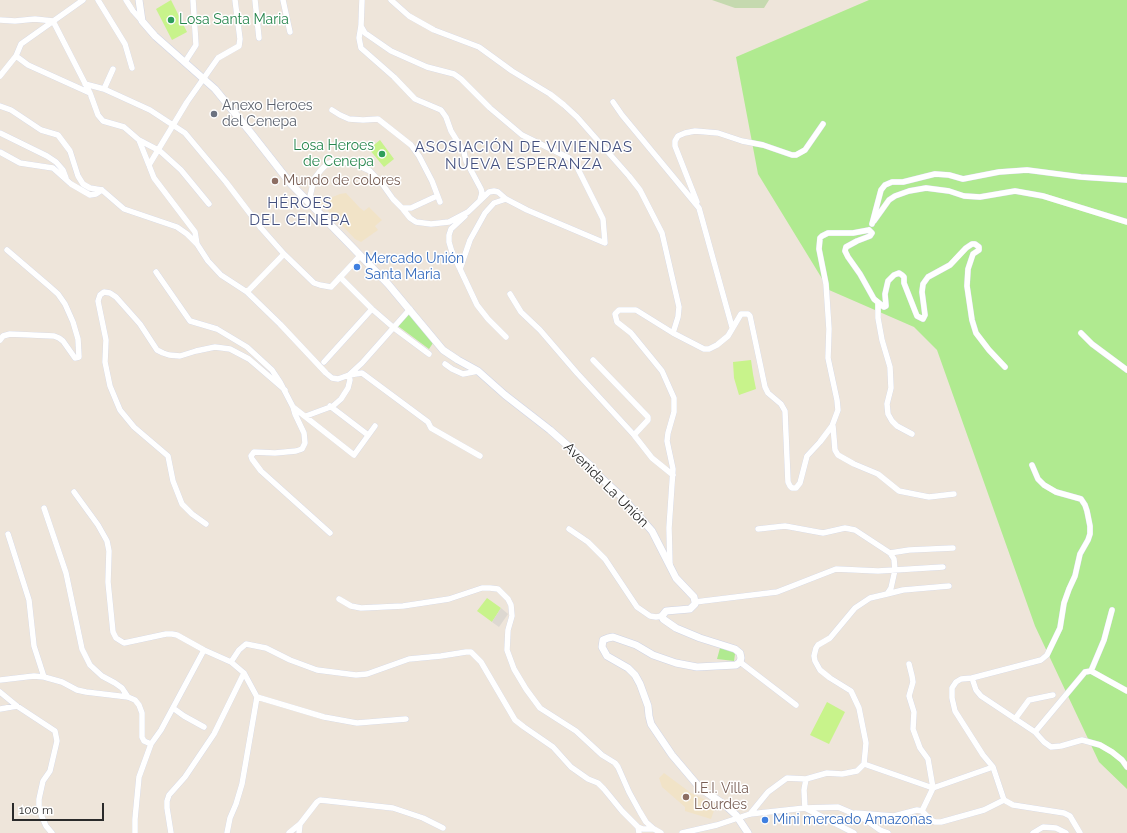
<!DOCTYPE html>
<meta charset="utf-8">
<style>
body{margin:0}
#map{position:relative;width:1127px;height:833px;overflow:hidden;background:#eee5da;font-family:Raleway,sans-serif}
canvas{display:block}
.scale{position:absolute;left:12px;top:803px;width:92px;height:18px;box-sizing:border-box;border:2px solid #2a2a2a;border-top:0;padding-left:5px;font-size:12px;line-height:14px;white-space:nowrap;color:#2a2a2a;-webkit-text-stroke:3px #fff;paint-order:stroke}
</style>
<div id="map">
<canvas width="1127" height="833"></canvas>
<div class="scale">100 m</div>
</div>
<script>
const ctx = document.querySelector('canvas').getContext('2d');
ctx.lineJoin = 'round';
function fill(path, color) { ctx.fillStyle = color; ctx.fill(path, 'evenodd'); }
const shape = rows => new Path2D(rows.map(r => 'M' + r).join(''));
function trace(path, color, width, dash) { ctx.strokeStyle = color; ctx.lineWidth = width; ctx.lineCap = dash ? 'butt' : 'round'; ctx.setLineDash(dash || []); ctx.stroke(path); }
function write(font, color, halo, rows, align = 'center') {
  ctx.font = font + ' Raleway,sans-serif'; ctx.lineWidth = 3; ctx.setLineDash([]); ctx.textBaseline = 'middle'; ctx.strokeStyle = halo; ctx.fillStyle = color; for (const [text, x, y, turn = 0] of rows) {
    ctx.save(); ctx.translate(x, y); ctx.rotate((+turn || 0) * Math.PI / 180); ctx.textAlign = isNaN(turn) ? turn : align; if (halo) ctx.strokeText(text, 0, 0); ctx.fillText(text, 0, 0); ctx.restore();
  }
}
const education = shape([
 [346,193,360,208,364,211,369,207,382,220,375,226,378,230,361,242,355,239,320,202,340,194],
 [664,773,691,793,716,805,711,819,685,811,685,807,662,787,659,778]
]);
const green = shape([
 [869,0,1127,0,1127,789,1099,762,1035,626,937,350,914,327,829,290,758,174,736,57],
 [410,312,433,343,429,349,398,326],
 [720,648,733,649,735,654,734,661,717,659]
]);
const cemetery = shape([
 [712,0,769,0,764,8,735,8]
]);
const pitch = shape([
 [171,0,187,32,172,40,156,9],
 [380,140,394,159,384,167,369,149],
 [751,360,753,374,756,389,739,395,734,378,733,362],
 [487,598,501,608,492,622,477,611],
 [827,702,845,712,829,744,810,735]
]);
const plaza = shape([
 [501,608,508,614,499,627,492,622]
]);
const street = shape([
 [98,0,125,44,132,68],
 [126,0,133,11,142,21],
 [255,0,259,38],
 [283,0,290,32],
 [362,0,361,26,359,38,361,48,394,77,415,99,441,110,446,117,451,131,464,152,466,161,481,189,482,193,480,200],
 [391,0,409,16,434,30,479,47,512,71,550,94,564,105,577,117,629,176,640,190,662,233,679,307,678,317,673,333],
 [0,20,15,21,35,19,53,21,90,93,98,115,103,121,124,127,139,140,154,178,195,232,197,244,208,261,221,275,247,292,280,324,326,373,332,378,338,379,349,375,362,363,410,309],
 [16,56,28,65,90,93],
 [185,62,196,45,193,0],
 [0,76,16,56,21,44,83,0],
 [85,84,104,89,150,110,185,133,226,182,261,228,284,254,314,283,320,285,331,287,360,256],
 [104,89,113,69],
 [613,102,622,115,699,208,732,327],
 [0,106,11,110,41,130,58,135,70,151,78,176,83,184,90,188,102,190,124,209,177,227,187,234,197,244],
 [332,110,340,115,349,119,363,120,378,119,411,145,419,156,432,181,440,202],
 [0,133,47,156,56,162,63,170,66,178],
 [139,140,160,151,181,170,209,204],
 [0,152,20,163,53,168,71,184,90,195,96,194,102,190],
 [149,165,187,102,218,58,239,46,240,39,235,0],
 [309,201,314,179,321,170,327,164,332,162,343,162,357,165,370,171,383,185,393,199,402,208,410,218,416,222,431,224,449,222,468,212,489,192,494,191,498,192,506,199,527,210,605,243,603,219,576,165,569,158,522,135,490,108,461,79,454,74,427,67,391,51,365,33,361,26],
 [697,202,675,146,675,141,678,136,685,133,695,131,718,133,742,141,763,145,792,155,796,155,805,150,823,124],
 [402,208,411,208,437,196],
 [465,216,451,229,449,235,449,242,452,252,477,305,488,319,506,337],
 [874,221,889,200,895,196,909,191,926,188,949,191,964,196,980,197,1015,191,1043,196,1127,222],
 [872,224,881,190,885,185,892,182,903,182,935,174,949,175,963,179,999,172,1027,170,1081,177,1127,180],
 [869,230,872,233,870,236,857,241,846,247,845,251,848,257,860,274,874,299,884,307,886,306,885,294,888,281,894,275,899,273,902,275,904,277,904,283,915,311,917,316,923,319,925,315,922,292,923,284,928,277,950,265,966,248,972,244,975,244,979,247,979,250,973,254,968,269,967,286,972,320,976,333,989,350,1005,367],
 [460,269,470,240,485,213,494,203,506,199],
 [156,272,190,321,217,329,247,347,272,370,280,382,293,407,354,455,375,426],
 [340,277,372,309,394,328,429,354],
 [247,292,284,254],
 [510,294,521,312,540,330,577,373,634,435,652,458,673,475],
 [878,303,878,318,882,340,890,367,891,388,887,404,888,414,892,421,897,426,912,434],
 [1081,333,1092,344,1127,370],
 [0,340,3,336,10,334,54,336,59,338,63,341,75,358,79,357,78,339,73,322,65,304,58,294,49,286,7,250],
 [593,360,648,417,648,420,634,435],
 [324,362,372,309],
 [445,364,452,369,463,374,478,371],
 [330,406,368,435],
 [293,407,295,414,304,433,305,443,302,449,296,451,275,453,254,452,251,456,252,459,261,471,330,533],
 [306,416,333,406,341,399,348,388,350,380,349,375,362,373,428,422,431,428,480,456],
 [833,426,835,450,838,455,854,464,878,474,899,491,929,497,954,494],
 [74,492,98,525,107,541,109,551,108,582,113,632,116,638,124,643,166,634,172,634,177,635,204,650],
 [44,508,66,573,82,649,90,665,102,676,115,683,122,688,128,697],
 [206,524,192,514,182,504,173,481,168,456,134,427,120,410,110,386,105,362,106,340,98,301,100,295,104,292,110,293,116,297,140,324,157,350,163,353,169,355,180,356,196,351,215,347,230,349,249,359,285,390],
 [569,529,588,542,605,559,637,607,650,616,656,617,662,616],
 [8,534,29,600,34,646,44,677],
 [890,553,909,550,953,548],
 [670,566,669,528,673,469,667,441,668,433,674,412,674,398,662,371,631,333,617,322,615,314,619,310,636,310,673,333,704,349,709,349,717,345,728,336,741,314,748,314,750,316,765,387,768,393,781,404,785,411,788,482,790,486,792,488,796,488,800,483,807,456,820,442,832,426,838,410,837,400,828,358,829,329,826,284,819,249,820,238,822,236,828,233,853,233,869,230],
 [887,594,903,590,949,586],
 [339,599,351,606,361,608,403,606,449,599,482,588,490,588,498,589,508,599,511,605,512,616,508,630,507,650,514,669,526,689,540,708,576,731,602,755,615,763,618,767,629,792,640,812,646,822,654,829],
 [695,602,777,592,836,569,878,571,943,567],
 [231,662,239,650,246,644,266,648,290,660,317,670,356,675,367,674,409,659,441,656,466,652,471,652,481,662,515,720,524,727,553,747,571,767,588,779,598,783,604,789,622,811,638,827],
 [740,662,796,705],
 [909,664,912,676,913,682,909,696,914,712,913,729,920,748,928,759,933,788,922,811],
 [1091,671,1104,640,1112,610],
 [972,678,1041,660,1047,655,1060,628,1064,603,1069,589,1075,576,1080,554,1088,540,1090,534,1090,526,1087,511,1085,505,1081,499,1056,492,1044,485,1038,479,1032,465],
 [0,680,34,676,44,677,62,682,77,690,86,692,128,697,135,700,139,705,142,713,142,737,144,741,151,744],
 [0,692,17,706,55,731,57,741,50,771,43,781,39,799,39,808,42,817,46,826,52,833],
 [257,697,324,717,357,723,406,719],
 [173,708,184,716,204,727],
 [0,709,17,706],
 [1015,719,1029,700,1053,695],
 [1035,732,1085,672,1091,671,1127,691],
 [864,764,933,788,993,767],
 [806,779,804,790,805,808,854,833],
 [855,813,894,816,917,810,922,811,931,820,935,822,941,822,984,810,1004,800],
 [750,814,768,792,787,778,806,779,827,773,842,774,857,771,864,764,866,743,859,708,851,691,830,678,820,670,815,661,814,656,816,648,818,645,830,638,855,608,870,598,887,594,891,588,895,570,894,559,890,553,855,530,845,528,823,533,785,526,758,529],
 [135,833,135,819,139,777,151,744,161,730,204,650,231,662,244,673,257,697,242,784,236,804,230,818,227,833],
 [171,833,167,808,167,801,169,795,185,777,214,734,244,673],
 [289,833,300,824,317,802,320,800,393,808,423,818,443,828],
 [299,833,300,824],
 [639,833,638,827,643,829,654,829,661,833],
 [682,833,717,825,750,814,805,808,838,807,852,813,866,820,880,830,888,833],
 [1033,833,1043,827,1056,828,1066,833],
 [1080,833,1070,816,1064,813,1013,805,1004,800,993,767,983,755,955,711,952,698,952,688,956,682,961,679,972,678,976,690,981,696,1035,732,1044,742,1051,747,1061,746,1082,740,1100,745,1112,752,1122,760,1127,767]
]);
const secondary = shape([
 [139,0,142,21,155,36,215,89,251,133,291,184,388,284,443,350,458,360,478,371,505,395,550,430,592,467,597,474,622,497,652,531,676,578,694,597,695,602,695,604,690,609,666,611,662,616,663,619,676,628,700,638,735,649,740,653,741,658,740,662,736,665,697,667,676,663,653,655,636,645,613,637,608,638,603,640,602,647,607,656,628,668,635,675,640,684,648,706,649,716,651,724,672,755,700,788,725,805,736,815,748,833]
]);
const markers = [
 [171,20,4,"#2e9e5b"],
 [214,114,4,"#6b7280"],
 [382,154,4,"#2e9e5b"],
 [275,181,4,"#8d6e63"],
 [357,267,4,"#3f7fe0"],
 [686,797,4,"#8d6e63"],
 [765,820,4,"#3f7fe0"]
];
const leisureNames = [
 ["Losa Santa Maria",179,20],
 ["Losa Heroes",374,146,"right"],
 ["de Cenepa",374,162,"right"]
];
const worshipNames = [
 ["Anexo Heroes",222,106],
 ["del Cenepa",222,122]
];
const educationNames = [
 ["Mundo de colores",283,181],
 ["I.E.I. Villa",694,789],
 ["Lourdes",694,805]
];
const shopNames = [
 ["Mercado Unión",365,259],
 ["Santa Maria",365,275],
 ["Mini mercado Amazonas",773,820]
];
const streetNames = [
 ["Avenida La Unión",606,485,45]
];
const neighbourhoodNames = [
 ["ASOSIACIÓN DE VIVIENDAS",524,147],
 ["NUEVA ESPERANZA",524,164],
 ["HÉROES",300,203],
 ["DEL CENEPA",300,220]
];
fill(education, '#f1e3c7');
fill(green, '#b0ea90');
fill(cemetery, '#c5d9af');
fill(pitch, '#c8f38b');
fill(plaza, '#ddd8d1');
trace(street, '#cfd4e5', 6);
trace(secondary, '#cfd4e5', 8);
trace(street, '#fff', 5.5);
trace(secondary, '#fff', 7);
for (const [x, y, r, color] of markers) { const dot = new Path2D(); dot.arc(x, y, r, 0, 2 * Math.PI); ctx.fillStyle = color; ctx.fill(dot); trace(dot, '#fff', 1.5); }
write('14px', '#27864d', '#fff', leisureNames, 'left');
write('14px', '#5b616d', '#fff', worshipNames, 'left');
write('14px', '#785e54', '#fff', educationNames, 'left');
write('14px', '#366cbe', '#fff', shopNames, 'left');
write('14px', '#2a2a2a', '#fff', streetNames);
ctx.letterSpacing = '1px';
write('15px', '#45517f', '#fff', neighbourhoodNames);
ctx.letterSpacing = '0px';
</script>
